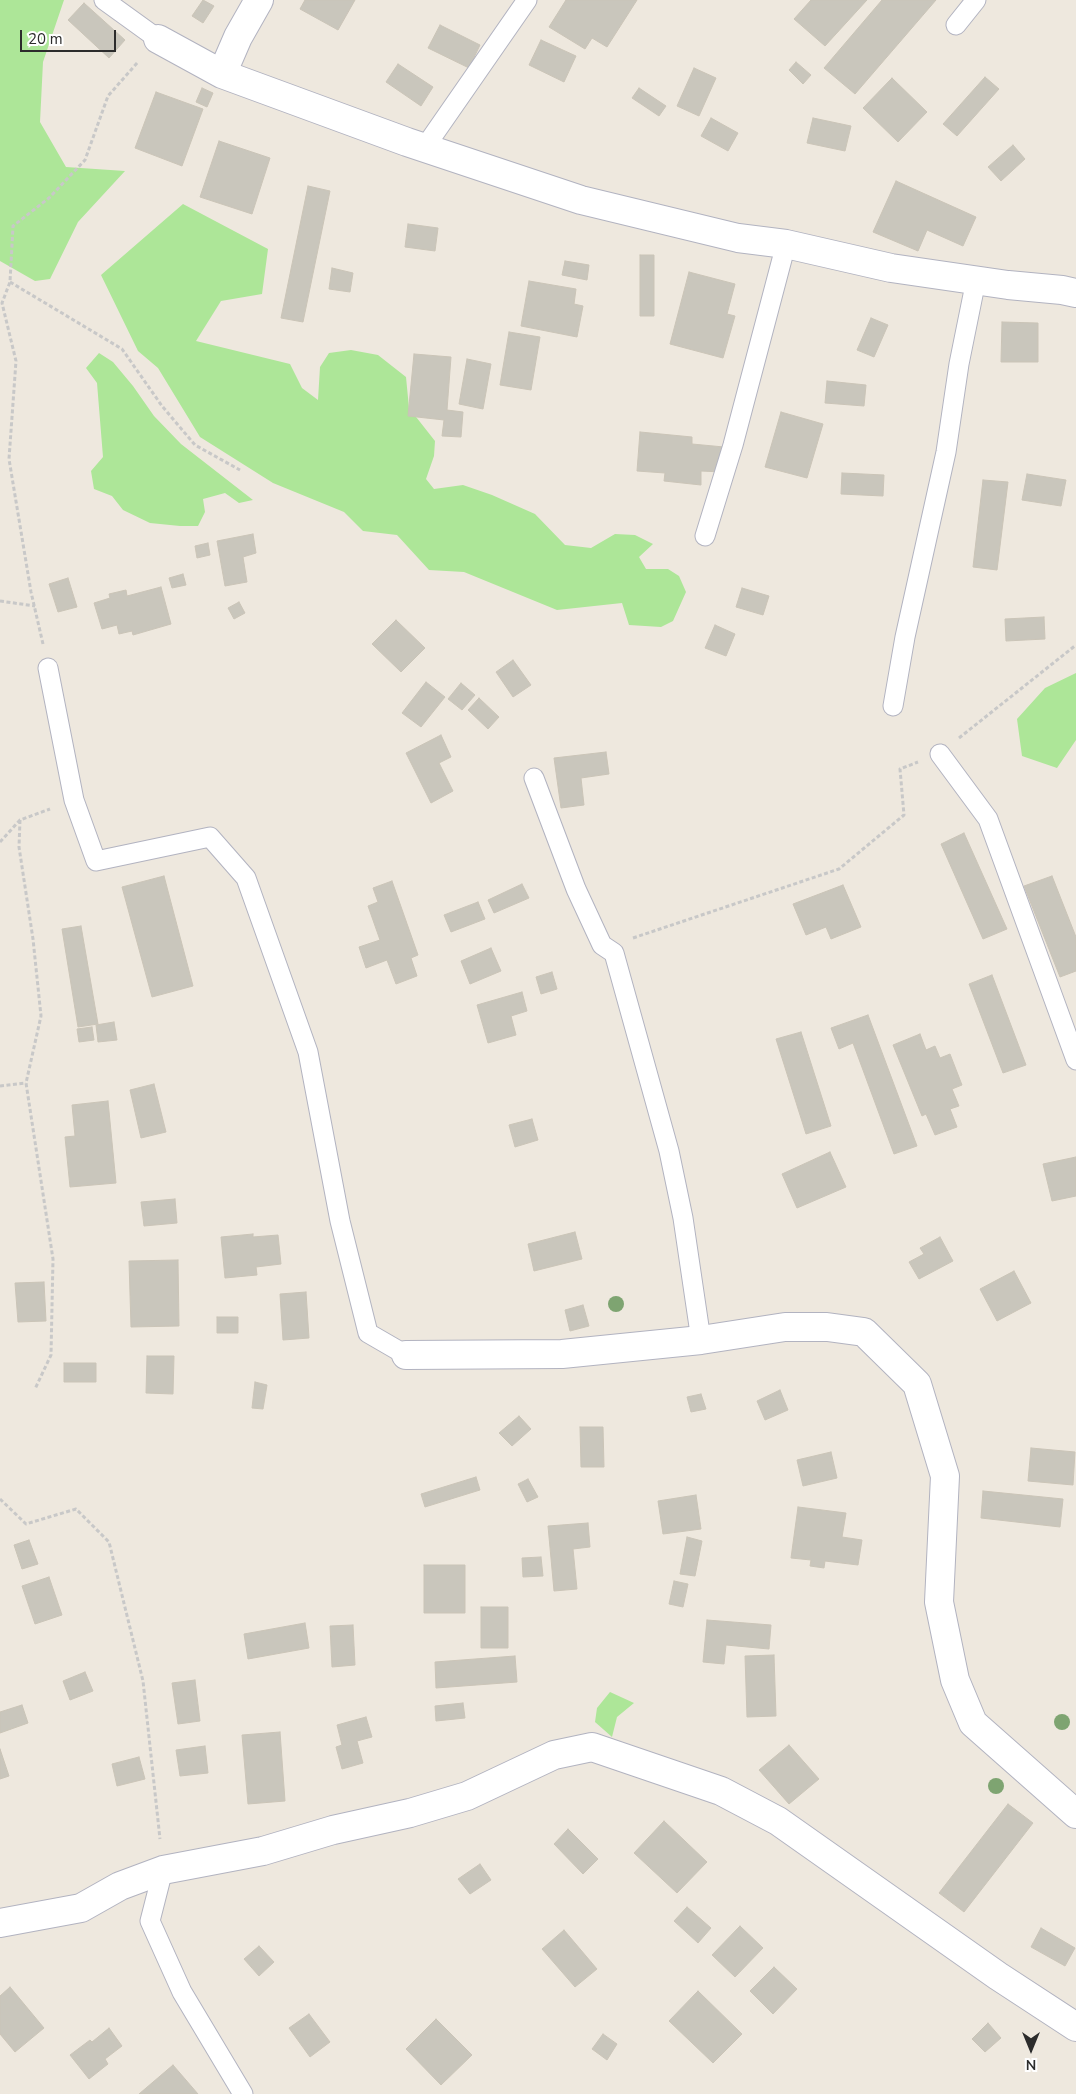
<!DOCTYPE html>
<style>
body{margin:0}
#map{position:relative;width:1076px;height:2094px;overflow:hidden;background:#eee8de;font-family:"Nunito Sans",sans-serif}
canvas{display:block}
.north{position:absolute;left:1006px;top:2024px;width:50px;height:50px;-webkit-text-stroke:4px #fff;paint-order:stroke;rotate:180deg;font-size:14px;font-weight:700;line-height:20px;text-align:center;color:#2c2c2c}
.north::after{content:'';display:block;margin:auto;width:18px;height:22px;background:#2c2c2c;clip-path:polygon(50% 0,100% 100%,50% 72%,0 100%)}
.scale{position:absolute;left:20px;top:30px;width:96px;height:22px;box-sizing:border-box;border:2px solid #2c2c2c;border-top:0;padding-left:6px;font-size:15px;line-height:18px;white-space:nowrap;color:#2c2c2c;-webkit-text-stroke:4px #fff;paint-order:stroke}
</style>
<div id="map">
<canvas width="1076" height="2094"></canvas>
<div class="north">N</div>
<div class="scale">20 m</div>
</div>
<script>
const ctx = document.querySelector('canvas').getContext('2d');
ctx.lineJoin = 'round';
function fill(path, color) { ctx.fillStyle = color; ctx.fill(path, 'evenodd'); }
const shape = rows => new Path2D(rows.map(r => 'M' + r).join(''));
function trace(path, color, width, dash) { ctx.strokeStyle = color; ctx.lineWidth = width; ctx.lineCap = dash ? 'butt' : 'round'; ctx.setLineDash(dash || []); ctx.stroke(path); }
const green = shape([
 [0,0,64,0,43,62,40,122,66,167,125,171,78,222,50,279,35,281,0,261],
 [183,204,268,249,262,294,221,301,196,341,290,364,302,388,318,400,320,367,329,353,351,350,378,355,406,377,409,408,435,441,434,456,426,479,434,489,463,485,492,495,535,514,565,545,591,548,615,534,635,535,653,544,639,557,646,569,668,569,679,576,686,592,673,621,661,627,629,625,622,603,557,610,464,572,429,570,397,535,363,531,344,512,273,483,200,437,158,368,138,351,101,275],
 [99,353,113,362,133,386,154,416,181,444,253,500,239,503,225,493,203,499,205,512,198,526,180,526,150,523,123,510,112,496,94,489,91,471,103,457,97,383,86,368],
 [1076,673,1076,740,1057,768,1022,756,1017,719,1045,688],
 [610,1692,634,1703,617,1717,612,1737,595,1722,597,1708]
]);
const building = shape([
 [203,0,214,6,203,23,192,16,203,0],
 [305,0,355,0,338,30,300,9,305,0],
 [566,0,637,0,607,47,592,38,585,49,549,27,566,0],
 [811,0,867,0,825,46,794,19,811,0],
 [882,0,936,0,855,94,824,68,882,0],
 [84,3,125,40,109,58,68,20,84,3],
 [440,25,480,45,469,68,428,48,440,25],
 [541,40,576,56,564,82,529,65,541,40],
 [796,62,811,75,803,84,789,70,796,62],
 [398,64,433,87,421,106,386,82,398,64],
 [694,68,716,78,699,116,677,106,694,68],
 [985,77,999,89,957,136,943,124,985,77],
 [892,78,927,112,898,142,863,108,892,78],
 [202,88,213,93,207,107,196,102,202,88],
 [639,88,666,106,659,116,632,98,639,88],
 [156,92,203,109,182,166,135,148,156,92],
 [711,118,738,133,728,151,701,136,711,118],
 [813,118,851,126,845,151,807,143,813,118],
 [219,141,270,158,252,214,200,197,219,141],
 [1013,145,1025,159,1001,181,988,167,1013,145],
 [896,181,976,217,963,246,927,230,918,251,873,232,896,181],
 [308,186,330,191,303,322,281,318,308,186],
 [408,224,438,228,435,251,405,247,408,224],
 [640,255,654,255,654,316,640,316,640,255],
 [565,261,589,265,587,280,562,275,565,261],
 [332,268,353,273,350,292,329,289,332,268],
 [689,272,735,284,727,314,735,316,723,358,670,344,689,272],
 [529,281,576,289,574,304,583,306,577,337,521,326,529,281],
 [871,318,888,325,874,357,857,350,871,318],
 [1002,322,1038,323,1038,362,1001,362,1002,322],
 [509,332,540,337,531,390,500,385,509,332],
 [414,354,451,357,447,410,463,412,461,437,442,436,444,420,408,416,414,354],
 [467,359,491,364,483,409,459,404,467,359],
 [827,381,866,385,864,406,825,403,827,381],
 [781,412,823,424,807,478,765,467,781,412],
 [640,432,692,437,692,444,724,447,722,472,701,471,701,485,664,481,665,473,637,471,640,432],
 [842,473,884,475,883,496,841,494,842,473],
 [1027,474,1066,480,1061,506,1022,500,1027,474],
 [983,480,1008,482,997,570,973,567,983,480],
 [253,534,256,553,243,557,247,582,225,586,217,541,253,534],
 [208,543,210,555,197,558,195,546,208,543],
 [183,574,186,585,172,588,169,578,183,574],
 [68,578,77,607,58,612,49,584,68,578],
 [161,587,171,624,133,635,132,631,119,634,117,625,102,629,94,603,110,598,109,594,126,590,127,596,161,587],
 [742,588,769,596,763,615,736,607,742,588],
 [239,602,245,613,234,619,228,608,239,602],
 [1044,617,1045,639,1006,641,1005,619,1044,617],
 [396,620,425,648,401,672,372,644,396,620],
 [715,625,735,634,726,656,705,648,715,625],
 [513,660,531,685,513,697,496,672,513,660],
 [426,682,445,697,421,727,402,713,426,682],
 [461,683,475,695,462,710,448,699,461,683],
 [479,698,499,717,488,729,468,710,479,698],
 [441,735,451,757,439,763,453,791,431,803,406,753,441,735],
 [606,752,609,774,581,778,584,805,561,808,554,758,606,752],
 [964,833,1007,929,983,939,941,844,964,833],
 [164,876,193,986,152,997,122,887,164,876],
 [1052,876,1076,937,1076,971,1060,977,1024,886,1052,876],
 [392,881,418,955,411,958,417,976,396,984,387,960,366,968,359,947,380,940,368,906,378,902,373,888,392,881],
 [522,884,529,898,494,913,488,900,522,884],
 [843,885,861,927,831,939,826,927,806,935,793,904,843,885],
 [478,902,485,919,451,932,444,915,478,902],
 [81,926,98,1024,78,1027,62,929,81,926],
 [491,948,501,971,470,984,461,961,491,948],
 [552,972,557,989,541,994,536,977,552,972],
 [992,975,1026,1065,1003,1073,969,984,992,975],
 [522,992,527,1011,511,1016,516,1035,488,1043,477,1005,522,992],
 [868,1015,917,1146,894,1154,853,1043,839,1049,831,1028,868,1015],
 [114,1022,117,1040,98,1042,96,1025,114,1022],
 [92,1027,94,1040,79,1042,77,1029,92,1027],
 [801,1032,831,1126,806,1134,776,1039,801,1032],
 [920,1034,926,1050,935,1046,940,1058,950,1054,962,1085,952,1089,959,1106,950,1109,957,1127,935,1135,926,1114,922,1116,893,1045,920,1034],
 [154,1084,166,1132,141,1138,130,1090,154,1084],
 [108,1101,116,1183,70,1187,65,1137,75,1136,72,1105,108,1101],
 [532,1119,538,1140,515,1147,509,1125,532,1119],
 [830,1152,846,1187,797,1208,782,1174,830,1152],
 [1076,1157,1076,1196,1052,1201,1043,1164,1076,1157],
 [175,1199,177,1223,144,1226,141,1202,175,1199],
 [575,1232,582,1259,534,1271,528,1244,575,1232],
 [253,1234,253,1237,278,1235,281,1264,256,1267,257,1275,225,1278,221,1237,253,1234],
 [940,1237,953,1261,919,1279,909,1262,924,1254,920,1248,940,1237],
 [178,1260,179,1326,131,1327,129,1261,178,1260],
 [1014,1271,1031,1303,997,1321,980,1289,1014,1271],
 [44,1282,46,1321,18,1322,15,1283,44,1282],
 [306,1292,309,1338,283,1340,280,1294,306,1292],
 [583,1305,589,1326,570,1331,565,1310,583,1305],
 [217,1317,238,1317,238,1333,217,1333,217,1317],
 [147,1356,174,1356,173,1394,146,1393,147,1356],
 [64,1363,96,1363,96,1382,64,1382,64,1363],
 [255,1382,267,1385,263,1409,252,1408,255,1382],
 [780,1390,788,1410,765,1420,757,1401,780,1390],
 [701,1394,706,1409,691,1412,687,1397,701,1394],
 [519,1416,531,1429,512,1446,499,1433,519,1416],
 [580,1427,603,1427,604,1467,581,1467,580,1427],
 [1031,1448,1075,1452,1073,1485,1028,1481,1031,1448],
 [831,1452,837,1478,803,1486,797,1460,831,1452],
 [476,1477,480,1490,425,1507,421,1494,476,1477],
 [528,1479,538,1497,527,1502,518,1484,528,1479],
 [983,1491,1063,1499,1060,1527,981,1518,983,1491],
 [696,1495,701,1529,663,1534,658,1501,696,1495],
 [798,1507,846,1513,842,1537,862,1540,858,1565,825,1561,824,1568,810,1566,811,1560,791,1558,798,1507],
 [588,1523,590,1547,573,1549,577,1589,554,1591,548,1526,588,1523],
 [687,1537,702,1541,695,1576,680,1574,687,1537],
 [29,1540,38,1564,22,1569,14,1545,29,1540],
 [541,1557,543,1576,523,1577,522,1558,541,1557],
 [424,1565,465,1565,465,1613,424,1613,424,1565],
 [49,1577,62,1615,35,1624,22,1586,49,1577],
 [674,1581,688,1584,683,1607,669,1604,674,1581],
 [481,1607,508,1607,508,1648,481,1648,481,1607],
 [707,1620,771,1625,769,1649,726,1645,724,1664,703,1662,707,1620],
 [305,1623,309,1648,248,1659,244,1634,305,1623],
 [353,1625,355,1665,332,1667,330,1626,353,1625],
 [774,1655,776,1716,747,1717,745,1656,774,1655],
 [515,1656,517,1682,436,1688,435,1662,515,1656],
 [85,1672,93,1691,70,1700,63,1681,85,1672],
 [195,1680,200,1721,178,1724,172,1683,195,1680],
 [463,1703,465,1718,436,1721,435,1706,463,1703],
 [22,1705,28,1723,0,1733,0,1712,22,1705],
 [366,1717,372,1737,357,1741,363,1763,342,1769,336,1747,342,1745,337,1725,366,1717],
 [280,1732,285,1801,248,1804,242,1735,280,1732],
 [789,1745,819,1779,789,1804,759,1770,789,1745],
 [205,1746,208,1773,180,1776,176,1750,205,1746],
 [0,1749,9,1776,0,1779,0,1749],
 [139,1757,145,1779,117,1786,112,1764,139,1757],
 [1008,1804,1033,1823,964,1912,939,1893,1008,1804],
 [664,1821,707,1862,677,1893,634,1853,664,1821],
 [568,1829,598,1859,583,1874,554,1844,568,1829],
 [480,1864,491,1880,470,1894,458,1879,480,1864],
 [687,1907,711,1928,698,1943,674,1921,687,1907],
 [740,1926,763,1948,735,1977,712,1955,740,1926],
 [1041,1928,1075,1948,1065,1966,1031,1947,1041,1928],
 [564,1930,597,1969,575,1987,542,1949,564,1930],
 [259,1946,274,1962,259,1976,244,1959,259,1946],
 [774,1967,797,1989,773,2014,750,1991,774,1967],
 [10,1987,44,2028,15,2052,0,2034,0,1996,10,1987],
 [698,1991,742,2034,713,2063,669,2021,698,1991],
 [309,2014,330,2042,310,2057,289,2028,309,2014],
 [436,2019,472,2055,441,2085,406,2049,436,2019],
 [988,2023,1001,2038,985,2052,972,2039,988,2023],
 [109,2028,122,2046,105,2059,108,2064,89,2079,70,2055,90,2040,92,2042,109,2028],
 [603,2034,617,2044,607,2060,592,2049,603,2034],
 [173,2065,198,2094,139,2094,173,2065]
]);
const path = shape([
 [10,282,122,349,162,406,195,445,240,470],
 [0,601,35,606],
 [43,644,31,592,9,459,16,361,2,303,10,282,13,226,49,198,85,160,108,96,138,62],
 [959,738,1076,645],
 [20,820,19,847,33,939,41,1016,26,1083,53,1259,51,1355,35,1389],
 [0,842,20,820,50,809],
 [633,938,839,869,904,815,900,769,918,762],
 [0,1086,26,1083],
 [0,1499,26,1524,76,1509,109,1542,143,1681,160,1839]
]);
const service = shape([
 [104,0,158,39],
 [956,25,976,0],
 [425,147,527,0],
 [705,536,733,445,786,244],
 [48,668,74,800,96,861,210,837,246,878,308,1052,340,1221,368,1333,406,1355],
 [893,706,905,637,946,452,959,364,976,280],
 [940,754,988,819,1076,1060],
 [534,778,576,889,602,945,614,953,669,1151,683,1218,701,1340],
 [163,1870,150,1921,182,1992,243,2094]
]);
const minor = shape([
 [158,39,222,74,407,142,581,200,738,238,786,244,891,268,1008,285,1062,290,1076,293],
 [222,74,238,37,259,0],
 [406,1355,562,1354,701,1340,785,1327,827,1327,864,1332,917,1384,945,1476,939,1602,955,1680,973,1723,1076,1814],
 [0,1923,81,1908,120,1886,163,1870,263,1851,333,1830,410,1813,467,1796,554,1755,592,1747,721,1791,778,1821,998,1976,1076,2027]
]);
const trees = [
 [616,1304],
 [1062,1722],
 [996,1786]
];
fill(green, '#ade698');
fill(building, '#c9c6bc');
trace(building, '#cac4b7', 1);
trace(service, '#b2b3c0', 21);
trace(minor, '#b2b3c0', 30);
trace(path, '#c8c8c8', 3, [4, 2.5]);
trace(service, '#fff', 19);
trace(minor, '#fff', 28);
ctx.fillStyle = '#7ea471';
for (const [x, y] of trees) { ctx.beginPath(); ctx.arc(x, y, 8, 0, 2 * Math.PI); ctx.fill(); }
</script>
